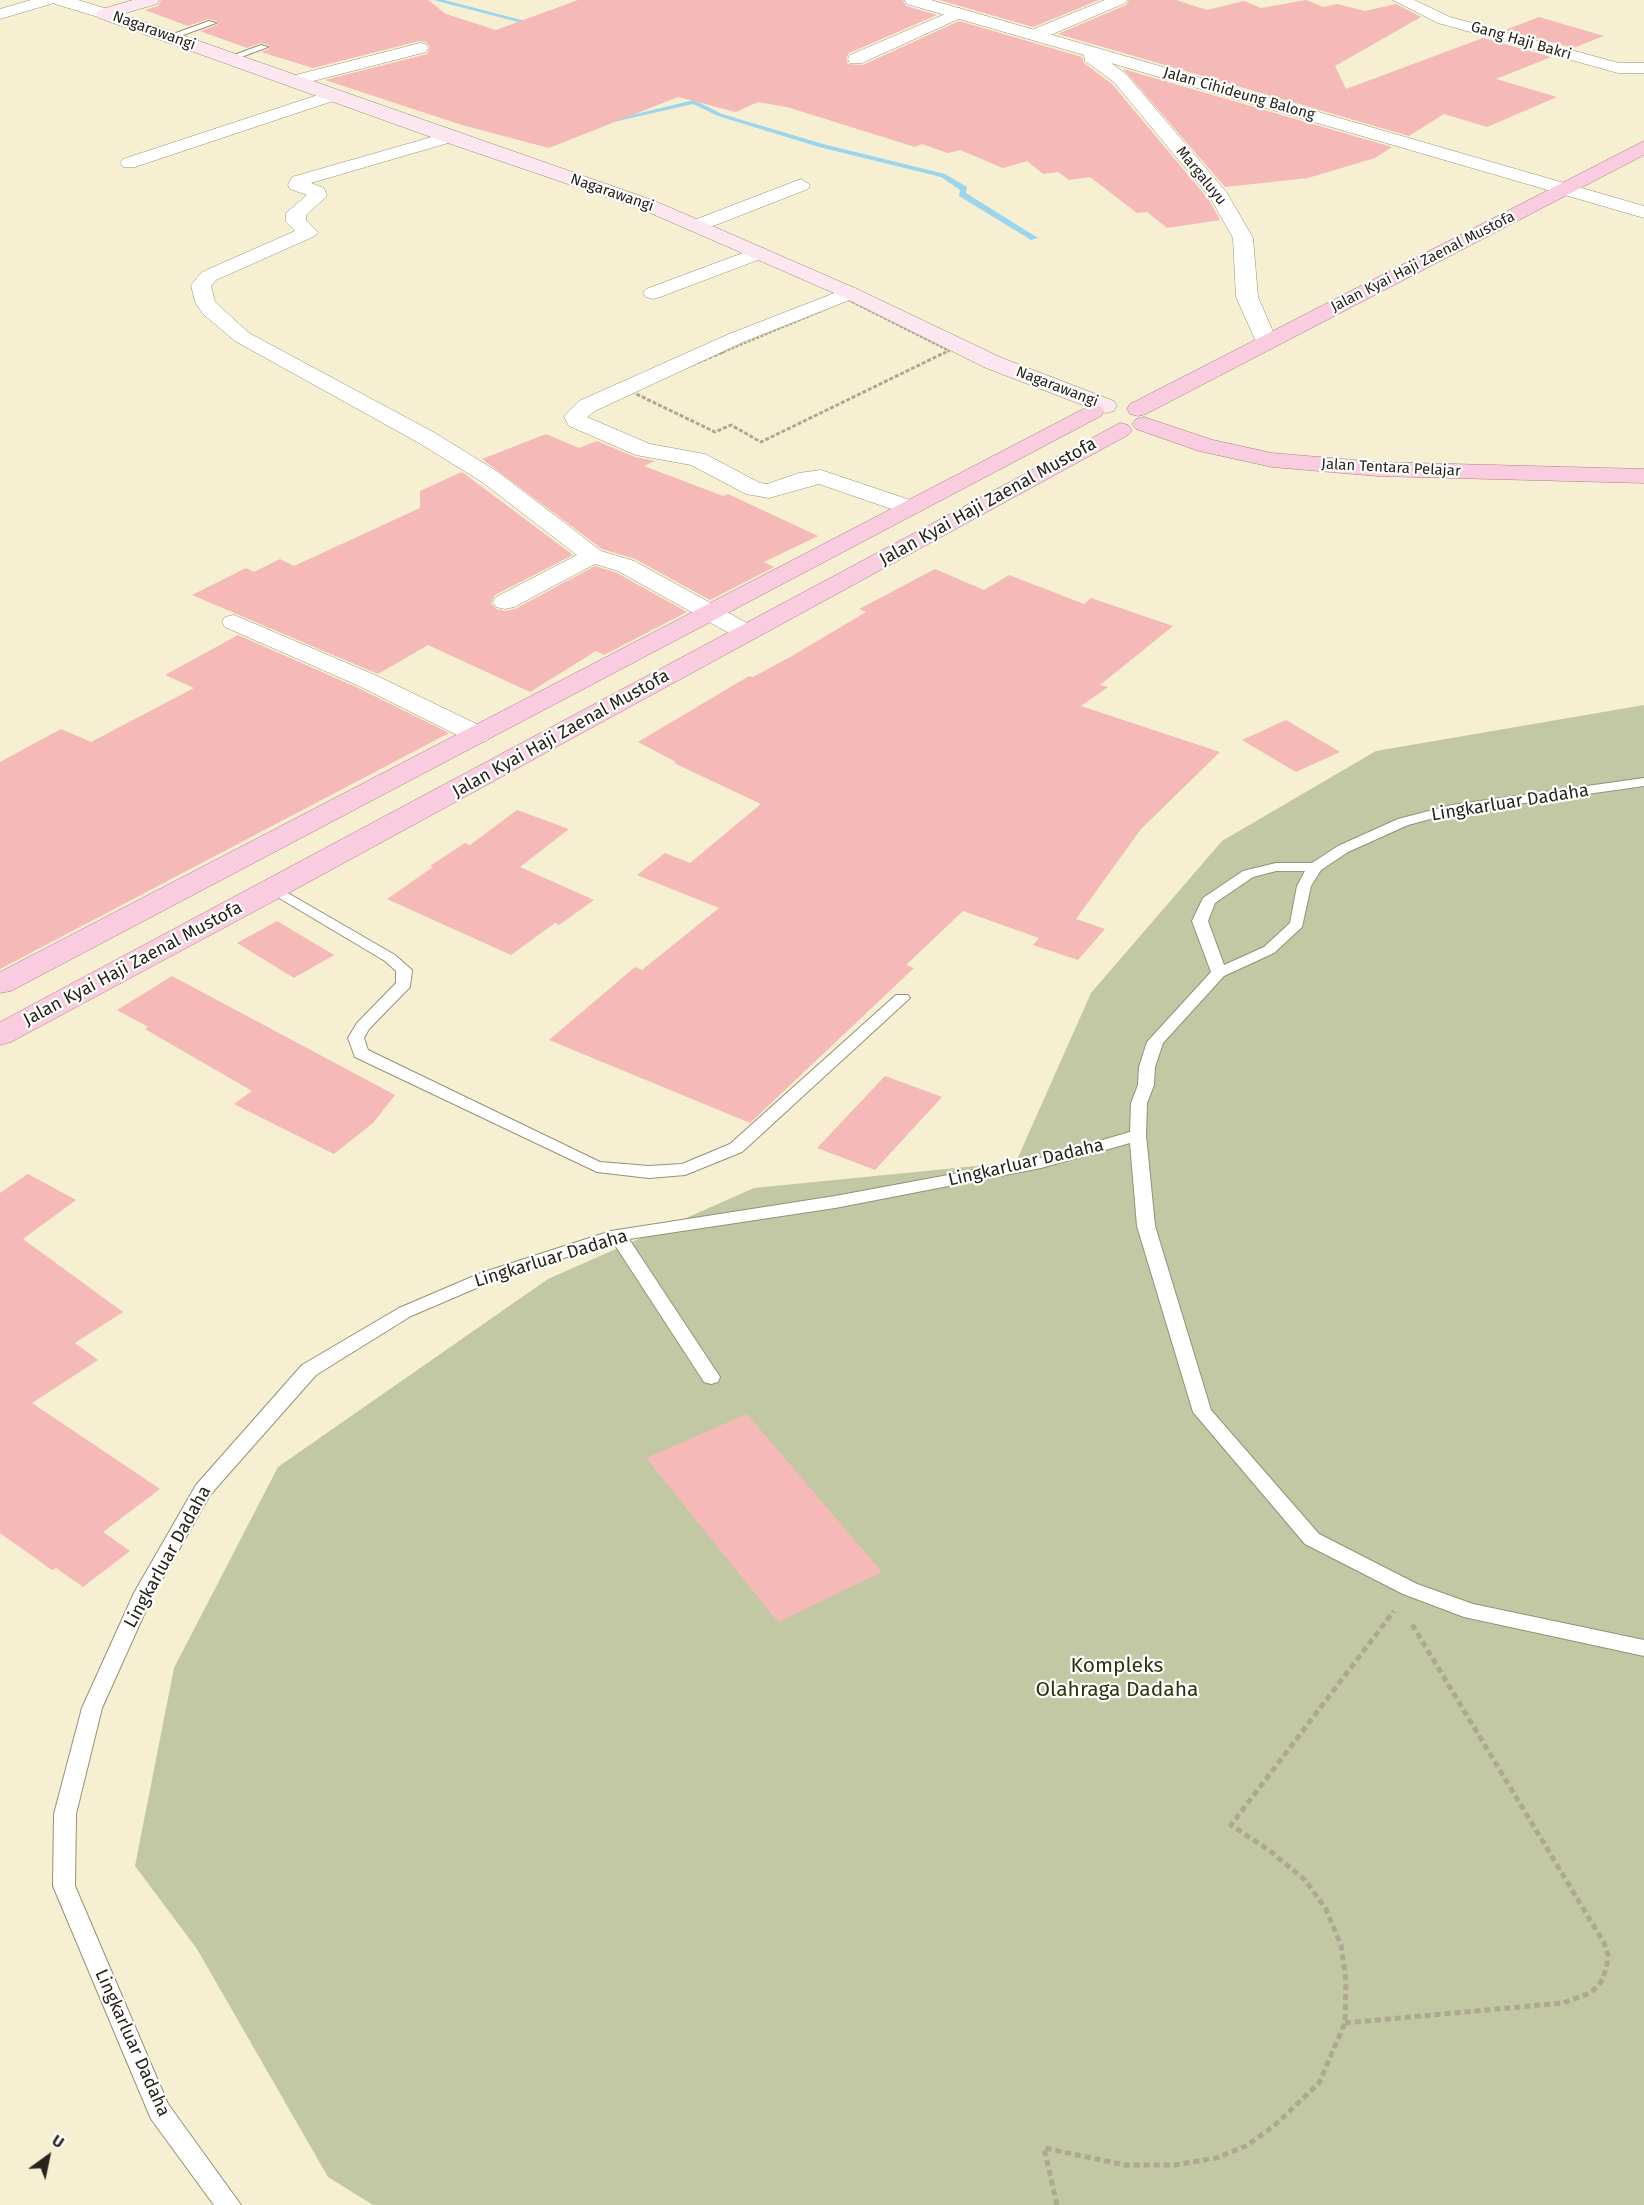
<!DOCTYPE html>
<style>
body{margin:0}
#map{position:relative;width:1644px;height:2205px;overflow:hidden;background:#f6efd2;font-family:"Fira Sans",sans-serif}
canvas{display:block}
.north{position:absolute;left:18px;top:2127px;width:60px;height:60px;-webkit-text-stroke:4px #fff;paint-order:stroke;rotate:33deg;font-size:16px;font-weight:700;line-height:24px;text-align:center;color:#27251a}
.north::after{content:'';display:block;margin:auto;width:21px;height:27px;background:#27251a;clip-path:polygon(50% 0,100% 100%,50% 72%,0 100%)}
</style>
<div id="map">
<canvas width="1644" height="2205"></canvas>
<div class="north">U</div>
</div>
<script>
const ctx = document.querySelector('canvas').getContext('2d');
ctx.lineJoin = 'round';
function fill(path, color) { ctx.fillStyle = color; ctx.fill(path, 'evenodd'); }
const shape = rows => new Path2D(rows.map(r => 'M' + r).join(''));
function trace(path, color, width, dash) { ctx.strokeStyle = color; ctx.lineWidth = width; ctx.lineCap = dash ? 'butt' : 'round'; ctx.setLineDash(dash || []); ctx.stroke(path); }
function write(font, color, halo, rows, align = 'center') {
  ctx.font = font + ' "Fira Sans",sans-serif'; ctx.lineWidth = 4.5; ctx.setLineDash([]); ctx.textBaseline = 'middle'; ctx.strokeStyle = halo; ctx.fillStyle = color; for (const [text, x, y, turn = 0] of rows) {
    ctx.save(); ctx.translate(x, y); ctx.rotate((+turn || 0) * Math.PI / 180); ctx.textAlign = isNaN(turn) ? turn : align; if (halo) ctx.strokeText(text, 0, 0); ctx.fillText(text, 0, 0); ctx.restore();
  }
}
const green = shape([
 [1644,705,1644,2205,373,2205,328,2177,197,1949,135,1866,174,1668,278,1467,548,1279,754,1188,1016,1162,1091,993,1222,841,1376,751]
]);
const stream = shape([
 [433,0,444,0,537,24,534,26,433,0],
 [694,100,722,114,823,144,945,174,967,187,966,193,1038,238,1031,240,959,196,960,190,941,177,819,147,718,116,693,104,618,121,615,119,694,100]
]);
const building = shape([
 [161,0,428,0,446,14,496,30,578,0,903,0,906,6,937,15,849,53,846,58,848,64,863,65,959,21,1082,57,1084,63,1112,84,1209,200,1220,220,1167,228,1147,212,1137,213,1090,177,1069,180,1058,172,1043,174,1027,161,1003,168,960,150,948,153,922,144,915,147,787,107,758,102,736,112,678,97,549,148,462,125,325,80,427,54,430,47,426,42,419,41,313,68,261,52,269,49,269,45,260,43,247,48,200,31,217,25,217,21,208,19,188,26,145,10,158,6],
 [939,0,1099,0,1033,27],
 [1129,0,1176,0,1207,10,1244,1,1261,8,1306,0,1323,7,1337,4,1365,11,1396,4,1421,17,1335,66,1346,89,1483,38,1551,57,1496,79,1557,97,1487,127,1444,114,1409,136,1058,34,1126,5],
 [1539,17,1604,36,1573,48,1505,30],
 [1123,69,1392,147,1375,158,1308,178,1225,187],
 [546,434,579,448,597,441,635,457,655,461,644,466,723,496,728,494,818,536,764,562,774,567,710,600,635,559,602,549,482,459],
 [462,472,573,555,495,595,491,603,496,609,505,611,515,609,595,566,617,573,687,612,604,655,596,651,530,692,428,645,378,674,192,595,246,568,254,572,280,559,294,566,420,508,420,491],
 [935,569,984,590,1009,575,1084,604,1091,598,1173,626,1100,685,1108,687,1081,706,1220,752,1141,829,1076,919,1105,929,1078,960,1033,945,1039,938,963,911,906,965,914,968,750,1123,549,1040,635,967,642,970,719,908,637,875,665,853,690,863,761,804,674,763,676,762,638,742,749,676,753,677,792,656,866,612,859,609],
 [238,635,356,687,449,733,0,969,0,762,61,729,91,742,194,688,165,675],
 [1286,720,1340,752,1296,772,1242,740],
 [517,810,569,829,520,867,594,900,559,925,555,923,511,955,387,899,433,867,430,866,465,843,470,845],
 [277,921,334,955,294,978,237,943],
 [172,976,395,1095,373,1123,334,1154,234,1104,252,1091,145,1029,148,1027,117,1010],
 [885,1076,942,1097,875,1170,817,1148],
 [28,1174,76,1200,23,1239,123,1312,75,1343,98,1360,32,1403,160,1489,103,1532,130,1551,83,1587,56,1568,52,1570,0,1533,0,1193],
 [747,1414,882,1572,778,1622,646,1458]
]);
const pathFar2 = shape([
 [719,354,848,300,949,351,943,354]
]);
const pathFar1 = shape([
 [723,352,630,391,715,432,731,425,761,442,946,352]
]);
const path = shape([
 [1345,2023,1563,2003,1590,1993,1597,1987,1603,1979,1607,1964,1608,1955,1604,1943,1410,1621],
 [1057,2205,1044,2148,1125,2165,1175,2165,1216,2158,1246,2146,1274,2126,1319,2083,1345,2023,1346,1981,1341,1945,1326,1909,1305,1880,1270,1851,1231,1825,1394,1611]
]);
const service = shape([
 [209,21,216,23,172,39,165,37,209,21],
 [261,45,268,47,233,60,226,58,261,45],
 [1644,778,1644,786,1453,813,1408,825,1348,852,1321,870,1311,886,1302,927,1274,953,1224,976,1163,1043,1155,1067,1154,1085,1147,1103,1146,1135,1155,1226,1211,1410,1319,1534,1417,1584,1473,1604,1644,1640,1644,1656,1464,1617,1403,1594,1305,1544,1193,1412,1137,1226,1130,1143,1041,1168,835,1208,629,1239,720,1377,718,1382,711,1384,704,1382,613,1242,493,1281,411,1316,316,1375,210,1495,151,1599,102,1708,76,1814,75,1886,168,2104,241,2205,214,2205,151,2119,53,1886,54,1814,82,1708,134,1593,196,1485,302,1365,399,1308,481,1273,611,1231,835,1196,1040,1158,1130,1132,1131,1103,1138,1085,1139,1067,1147,1042,1211,972,1192,921,1203,898,1243,871,1276,863,1312,863,1338,846,1398,819,1452,805,1644,778],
 [1276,871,1305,871,1297,886,1290,923,1264,947,1224,965,1208,921,1215,903,1253,877,1276,871],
 [274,885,395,955,412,970,410,987,369,1029,364,1038,368,1050,600,1162,649,1166,682,1164,730,1144,896,995,908,995,910,998,742,1152,685,1175,649,1178,597,1172,355,1057,348,1038,357,1023,396,983,396,971,385,961,269,892,267,889,269,886,274,885]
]);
const minor = shape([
 [31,0,56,0,54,3,0,19,0,9,31,0],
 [1105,0,1127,0,1125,3,1041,39,1029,39,1027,35,1029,31,1105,0],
 [1393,0,1414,0,1450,17,1619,63,1644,63,1644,73,1618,73,1438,23,1393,0],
 [959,8,967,13,965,16,862,63,850,63,848,59,850,55,959,8],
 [420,43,426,44,428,48,426,52,294,86,285,81,288,77,420,43],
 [333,90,339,91,342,95,339,99,135,167,123,167,120,163,123,159,333,90],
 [449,132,458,137,455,141,311,183,324,188,327,196,306,215,306,220,318,232,315,236,216,280,211,286,215,302,249,333,435,433,498,472,601,551,634,561,756,628,759,633,756,638,747,640,738,638,618,571,595,564,514,607,505,609,496,607,493,602,496,597,577,555,482,482,419,443,235,341,203,314,195,302,191,285,202,272,295,231,286,222,286,213,307,195,290,189,288,185,292,177,449,132],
 [801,179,810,185,808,189,703,230,689,230,686,226,689,222,801,179],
 [759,247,766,249,769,253,766,257,660,297,653,299,646,297,643,293,646,289,759,247],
 [850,287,857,289,860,293,857,297,743,342,595,411,587,417,650,444,705,454,760,483,767,484,799,473,821,470,916,502,920,507,916,512,900,512,819,484,769,498,746,494,691,465,636,455,569,426,566,421,564,416,579,401,729,334,850,287],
 [234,615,375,675,487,729,491,735,487,741,478,743,469,741,357,685,225,627,222,622,225,617,234,615]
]);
const tertiary = shape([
 [53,0,78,0,111,10,114,14,105,19,55,4,53,0],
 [905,0,931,0,1644,206,1644,218,1111,63,1126,74,1227,193,1253,238,1258,297,1277,341,1274,346,1258,346,1236,297,1233,238,1211,199,1114,82,1085,61,1084,55,907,4,905,0]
]);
const secondary = shape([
 [133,0,159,0,157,4,122,14,655,201,857,289,1002,358,1114,401,1117,406,1114,411,1106,413,1098,411,986,368,843,297,641,209,442,141,99,18,96,14,99,10,133,0]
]);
const primary = shape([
 [1644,141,1644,155,1146,414,1138,416,1130,414,1127,409,1130,404,1644,141],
 [1093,404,1101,406,1104,411,1101,416,11,991,0,993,0,972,1093,404],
 [1144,417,1213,440,1272,453,1377,462,1644,469,1644,483,1377,476,1272,467,1199,451,1136,429,1132,424,1136,419,1144,417],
 [1120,423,1128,425,1132,430,1128,435,285,895,11,1042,0,1045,0,1022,1120,423]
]);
const farStreetnames = [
 ["Nagarawangi",154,31,20],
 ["Gang Haji Bakri",1521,41,16],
 ["Jalan Cihideung Balong",1239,94,16],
 ["Margaluyu",1201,176,51],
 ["Nagarawangi",612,193,19],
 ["Jalan Kyai Haji Zaenal Mustofa",1423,262,-27],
 ["Nagarawangi",1057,387,21],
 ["Jalan Tentara Pelajar",1391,468,3]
];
const streetNames = [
 ["Jalan Kyai Haji Zaenal Mustofa",988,502,-29],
 ["Jalan Kyai Haji Zaenal Mustofa",561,734,-29],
 ["Lingkarluar Dadaha",1510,803,-9],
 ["Jalan Kyai Haji Zaenal Mustofa",133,964,-28],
 ["Lingkarluar Dadaha",1026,1163,-13],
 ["Lingkarluar Dadaha",551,1259,-17],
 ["Lingkarluar Dadaha",168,1557,-61],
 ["Lingkarluar Dadaha",132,2043,66]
];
const nearParknames = [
 ["Kompleks",1117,1666],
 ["Olahraga Dadaha",1117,1690]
];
fill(green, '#c2c7a4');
fill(stream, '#9cd6ee');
fill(building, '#f5bab8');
trace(service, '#979176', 2);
trace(minor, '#979176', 1);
trace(tertiary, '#979176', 1);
trace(secondary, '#979176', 1);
trace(primary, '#ad7d8c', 1);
trace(pathFar2, '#aea892', 2, [3, 1.5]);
trace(pathFar1, '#aea892', 3, [4, 2]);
trace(path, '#aea892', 5, [6, 4]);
fill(service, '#fff');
fill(minor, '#fff');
fill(tertiary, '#fff');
fill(secondary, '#fce6ef');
fill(primary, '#f9cddf');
write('15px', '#27251a', '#fff', farStreetnames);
write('18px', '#27251a', '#fff', streetNames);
write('21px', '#30340c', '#fff', nearParknames);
</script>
